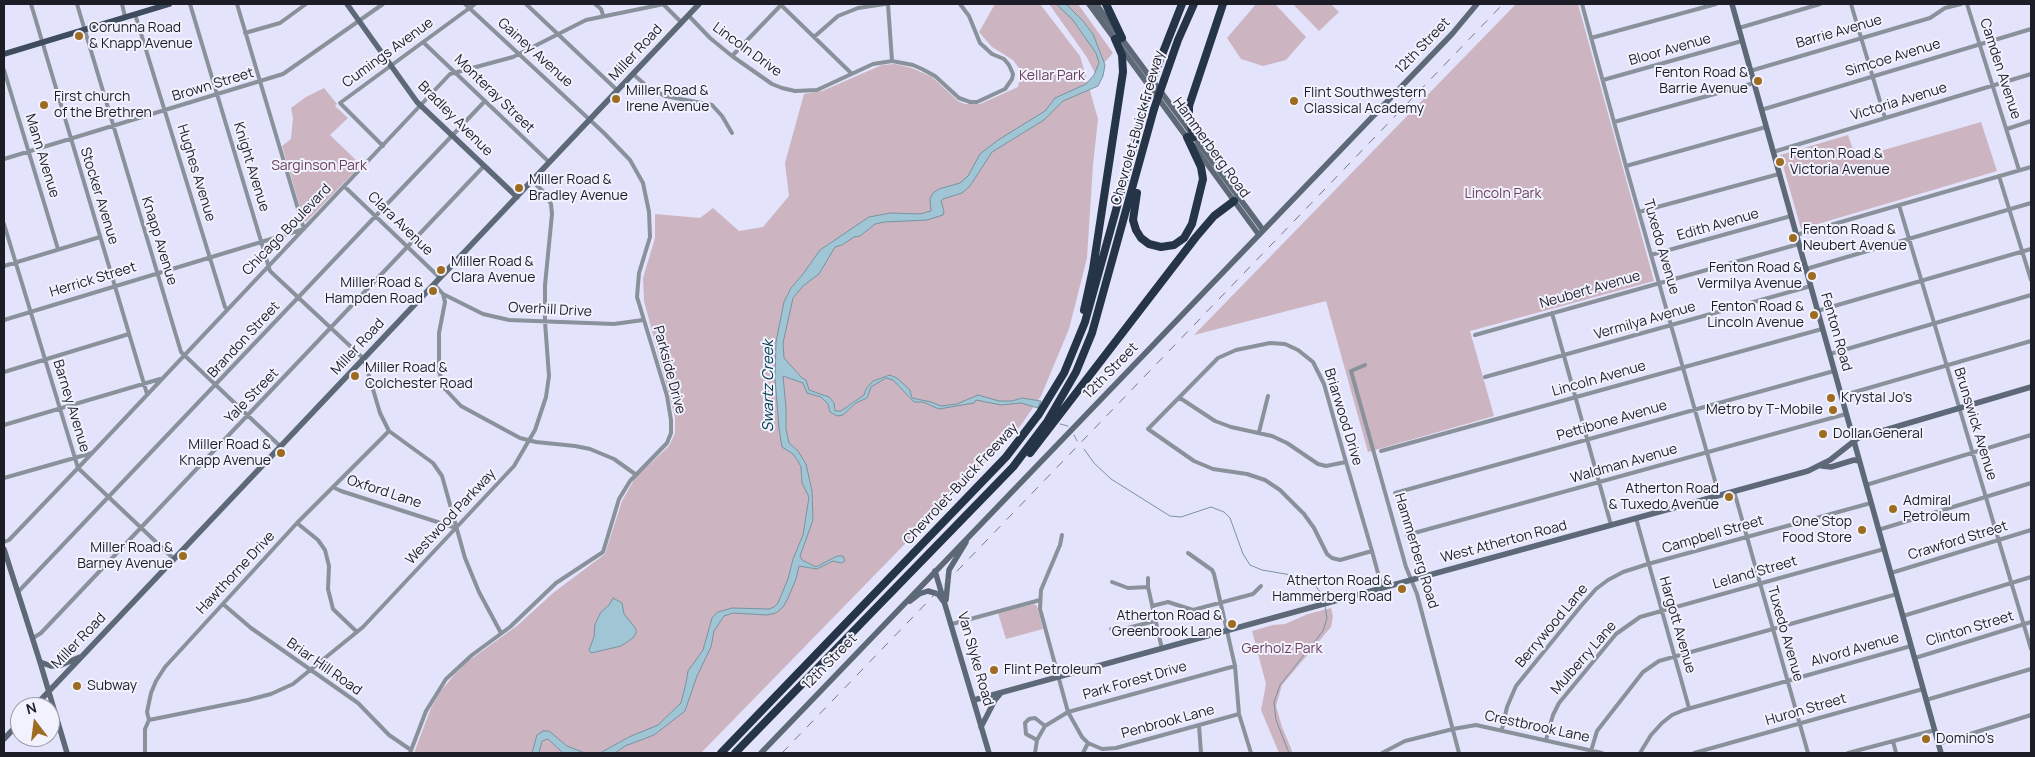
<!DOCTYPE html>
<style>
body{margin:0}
#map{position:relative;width:2035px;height:757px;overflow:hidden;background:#e3e4fb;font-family:Manrope,sans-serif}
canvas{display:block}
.frame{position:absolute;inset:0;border:5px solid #1d1d27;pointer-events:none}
.north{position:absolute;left:10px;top:697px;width:50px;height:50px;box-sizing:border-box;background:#f1f2fe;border:1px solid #9c9da8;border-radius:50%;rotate:345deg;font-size:14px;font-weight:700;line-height:20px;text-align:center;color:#1d1d27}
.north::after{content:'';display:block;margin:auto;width:18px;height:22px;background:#9e6c21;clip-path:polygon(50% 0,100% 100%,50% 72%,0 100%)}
</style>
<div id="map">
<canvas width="2035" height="757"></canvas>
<div class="frame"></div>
<div class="north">N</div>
</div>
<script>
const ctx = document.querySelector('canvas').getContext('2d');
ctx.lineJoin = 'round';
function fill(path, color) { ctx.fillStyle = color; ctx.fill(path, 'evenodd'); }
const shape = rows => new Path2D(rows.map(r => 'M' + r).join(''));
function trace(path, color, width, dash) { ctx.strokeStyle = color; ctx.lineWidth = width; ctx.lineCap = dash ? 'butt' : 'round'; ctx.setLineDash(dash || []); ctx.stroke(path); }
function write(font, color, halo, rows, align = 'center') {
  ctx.font = font + ' Manrope,sans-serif'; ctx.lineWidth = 4; ctx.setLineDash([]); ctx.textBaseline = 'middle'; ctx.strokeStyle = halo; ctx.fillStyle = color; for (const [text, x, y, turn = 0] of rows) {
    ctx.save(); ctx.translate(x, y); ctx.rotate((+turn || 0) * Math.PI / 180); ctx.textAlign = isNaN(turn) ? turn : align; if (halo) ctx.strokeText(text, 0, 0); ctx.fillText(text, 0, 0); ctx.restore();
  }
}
const green = shape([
 [995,4,1040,4,1080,56,1098,119,1093,165,1087,258,1069,329,1041,396,1021,425,701,753,414,753,431,708,440,692,455,674,467,662,518,625,553,593,605,554,622,501,635,478,669,446,675,433,675,417,644,301,643,278,655,238,655,214,700,218,713,208,739,231,763,227,789,196,785,163,804,94,822,91,882,65,895,64,912,68,932,77,958,101,965,104,980,104,1018,87,1021,71,1013,60,992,47,979,32],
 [1049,4,1078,4,1113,53,1095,73,1086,56],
 [1256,4,1275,4,1306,37,1286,60,1263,66,1241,59,1227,38],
 [1293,4,1331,4,1339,12,1319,31],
 [1516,4,1578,4,1654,281,1470,331,1494,416,1368,452,1326,301,1194,335],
 [324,88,337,104,335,106,348,118,330,135,361,165,306,222,304,221,282,146,291,139,293,118,291,108,306,97],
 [1981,122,1997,171,1801,229,1780,155,1848,135,1856,158],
 [1034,604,1037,606,1043,629,1006,639,998,613],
 [1331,608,1333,616,1331,627,1282,685,1276,706,1282,727,1293,753,1279,753,1261,710,1266,684,1252,631,1273,625,1285,624,1308,614]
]);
const water = shape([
 [1056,4,1066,4,1083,21,1093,34,1105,65,1103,76,1098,86,1063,101,1044,120,992,152,970,186,962,193,943,199,941,201,944,211,943,215,927,220,884,222,875,224,860,236,854,237,842,245,835,247,819,274,803,286,793,298,783,343,784,358,802,378,806,380,809,390,829,397,834,403,835,411,841,411,864,395,866,389,873,381,890,375,897,378,910,390,912,398,931,402,941,406,957,404,978,395,999,401,1012,401,1022,398,1041,401,1038,408,1021,403,1001,405,976,400,974,403,939,409,923,402,914,402,893,380,886,378,871,387,867,398,856,403,843,415,837,416,830,412,828,404,821,397,807,393,803,383,783,376,786,408,786,429,789,443,798,451,806,464,812,491,813,520,800,556,802,560,816,567,837,556,843,556,845,561,841,563,833,561,817,569,799,566,796,579,788,598,783,607,776,613,767,615,733,613,724,616,714,631,711,647,697,676,685,711,654,735,625,746,615,753,600,753,629,737,658,725,681,703,686,683,688,671,703,650,712,618,718,612,732,608,769,609,774,607,778,603,788,579,793,559,803,535,809,497,802,483,801,467,798,461,793,454,782,447,779,428,775,378,776,342,784,302,791,288,803,274,820,250,869,217,891,213,920,214,931,211,930,199,933,193,939,189,960,183,968,176,980,154,998,140,1045,111,1055,98,1086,84,1094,75,1099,63,1096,53,1072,19,1056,4],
 [613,598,622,603,624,614,636,629,636,633,633,638,621,646,591,653,589,650,594,637,595,624,601,612,609,605,613,598],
 [543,731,549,731,567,746,585,753,563,753,548,739,542,741,539,753,532,753,537,735,543,731]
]);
const stream = shape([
 [1060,424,1068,426],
 [1074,435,1077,441],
 [1084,449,1094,463,1111,479,1170,516,1181,517,1211,507,1224,512,1230,518,1243,554,1250,565,1262,570,1309,578,1322,594,1324,602],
 [1289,753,1276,720,1274,702,1280,685,1323,631,1327,618,1325,606]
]);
const street = shape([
 [31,4,147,394],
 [77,4,181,352,281,447],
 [122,4,125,17],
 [190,4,270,271,364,359,380,413,389,431,433,463,442,476,465,558,479,592,501,633],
 [526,4,618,91],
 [595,4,601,9,603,15],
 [663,4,681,22],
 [888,4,892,61],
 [1582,4,1627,170,1719,495],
 [1851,4,1885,118],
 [1967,4,2019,170],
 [781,5,851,73],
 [135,14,225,307,227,309],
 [688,15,710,38,732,56,772,84,782,88,795,91,817,90,873,64,892,61,913,65,922,69,935,76,959,98,970,102,977,102,1005,89,1012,79,1013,74,1009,65,1004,59,992,54,980,43,969,16,960,4],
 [1739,28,1820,4],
 [245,33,280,23,306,4],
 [814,37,838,16,858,8,885,4],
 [1591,38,1716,4],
 [423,42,549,162],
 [732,56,782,4],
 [4,70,58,249],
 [1750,71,1930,18,1945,8,1961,4],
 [633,74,649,88,665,96,712,105,722,116,732,133],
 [1603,80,1742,41],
 [1761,110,2031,29],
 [1614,122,1754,83],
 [2007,129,2031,121],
 [383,146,340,103,475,4],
 [1773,152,2031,74],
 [4,159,283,74,383,4],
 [1626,166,1766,127],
 [1999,176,2031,280],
 [345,187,440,278],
 [1899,205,2031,649],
 [1639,212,1779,174],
 [4,224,78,468,174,559],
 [1796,235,2031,167],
 [1651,255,1791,216],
 [4,266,100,237],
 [1806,269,2031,203],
 [434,284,443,294,483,314,509,320,614,324,643,320],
 [443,294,445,302,439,333,439,372,445,389,461,406,520,438,536,442,575,446,590,449,614,459,635,474],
 [1817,311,2031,249],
 [1552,313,1611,525],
 [4,320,304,229,237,4],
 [1475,335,1799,244],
 [1830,354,2031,295],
 [1365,365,1351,371,1406,567,1417,594,1459,753],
 [4,372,129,334],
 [1485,377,1811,286],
 [1841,396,2031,341],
 [1180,398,1215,421,1231,427,1272,436,1287,443,1318,464,1326,466,1346,462],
 [4,425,160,379],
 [1259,432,1268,396],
 [1381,451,1822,329],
 [4,478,92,453],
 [1866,485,2031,435],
 [333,487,341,491,456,528],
 [1734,491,1808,753],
 [1395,493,1834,371],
 [1636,518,1689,708],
 [297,523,318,540,325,550,329,566,328,589,333,609,357,632],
 [1878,530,2031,483],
 [1062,535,1060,545,1041,590,1040,609,1068,712,1082,737,1088,743,1102,749,1116,748,1239,714],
 [1407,535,1846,414],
 [4,542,9,540,78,468,450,74,513,57,586,20,664,4],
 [1372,551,1340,560,1332,558,1327,554,1314,528,1304,514,1280,490,1265,480,1247,474,1213,469,1194,461,1148,429,1218,358,1236,350,1270,343,1285,344,1298,350,1313,362,1324,384,1346,462,1372,551,1382,588],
 [1188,553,1212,570,1214,574,1235,666,1239,714,1251,753],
 [1891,573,2031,530],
 [1148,578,1148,587,1162,649],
 [1112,582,1128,588,1148,587],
 [18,592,485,101],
 [223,604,251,628,358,703,389,735,411,750],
 [1152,606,1168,602,1193,610,1253,594,1261,586],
 [1903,616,2031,577],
 [952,624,1040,600],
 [1111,629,1124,629,1155,621],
 [33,638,41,633,484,166],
 [1915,658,2031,622],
 [1926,700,2031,669],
 [149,720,248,700,271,694,293,684,363,627,514,466,535,430,546,397,549,376,545,322,545,285,552,214,551,204,544,192,532,181],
 [1199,725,1201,753],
 [1502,729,1507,707,1516,686,1581,606,1596,589,1608,580,1623,572,1648,564,1871,503],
 [1037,740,1026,734,1025,723,1029,719,1035,718,1045,726],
 [1546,740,1553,715,1559,703,1616,634,1640,617,1884,549],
 [1893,741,1896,753],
 [1938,744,2031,715],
 [1591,751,1597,731,1643,672,1659,661,1897,594],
 [145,753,145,729,149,720,147,712,151,693,156,681,165,667,297,523,389,431],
 [410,753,426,711,446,679,472,655,510,627,556,583,603,552,619,499,630,481,667,443,671,433,671,420,667,396,637,297,639,273,650,237,649,212,643,183,630,160,604,133,465,4],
 [1035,753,1037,740,1045,726,1068,712,1235,666],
 [1083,753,1088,743],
 [1382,753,1405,741,1453,729,1476,725,1602,753],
 [1640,753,1651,735,1662,723,1672,715,1684,710,1911,646],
 [1694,753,1923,689],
 [1848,753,1935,730]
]);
const secondary = shape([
 [347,4,417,102,517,197],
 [1089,4,1188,139],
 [1096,4,1263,230],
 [1732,4,1941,753],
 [1194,146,1259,235],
 [1822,466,1831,467,1854,460,1859,461],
 [4,549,40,662,67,753],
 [935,571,989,753],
 [946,600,949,570,966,542],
 [910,601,919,594,928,591,938,594,943,601],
 [40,662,51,666,61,665,80,657],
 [974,700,1808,471,1830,460,1858,438,2031,387],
 [34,707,699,4],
 [981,727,995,700,1000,694],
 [4,739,20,722],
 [761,753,1452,34,1477,4]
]);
const primary = shape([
 [4,54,169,4]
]);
const highway = shape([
 [1106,4,1122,38],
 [1156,70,1182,4],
 [1164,80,1178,40,1194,4],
 [1194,137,1189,118,1189,106,1223,4],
 [1137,193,1133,220,1136,230,1141,238,1149,244,1161,247,1174,245,1184,238,1192,224,1203,179,1201,167,1187,137],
 [1084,310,1093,269,1123,72,1122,55,1115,39],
 [1030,453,1196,237,1214,216,1234,201],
 [721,753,1006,457,1039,414,1064,373,1085,322,1147,98],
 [735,753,1013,467,1047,422,1076,372,1092,333,1154,109]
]);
const rail = shape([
 [782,753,1503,4]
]);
const highwayBridge = shape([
 [1147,98,1156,70],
 [1154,109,1164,80]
]);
const markers = [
 [79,36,5,"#9e6c21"],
 [1758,81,5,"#9e6c21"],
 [616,99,5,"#9e6c21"],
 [1294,101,5,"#9e6c21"],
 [44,105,5,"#9e6c21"],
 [1780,162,5,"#9e6c21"],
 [519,188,5,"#9e6c21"],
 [1793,238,5,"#9e6c21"],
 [441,270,5,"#9e6c21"],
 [1812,276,5,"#9e6c21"],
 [433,291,5,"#9e6c21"],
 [1814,315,5,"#9e6c21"],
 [355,376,5,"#9e6c21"],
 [1831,398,5,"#9e6c21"],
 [1833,410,5,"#9e6c21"],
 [1823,434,5,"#9e6c21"],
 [281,453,5,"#9e6c21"],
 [1729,497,5,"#9e6c21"],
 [1893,509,5,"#9e6c21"],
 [1862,530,5,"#9e6c21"],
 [183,556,5,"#9e6c21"],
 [1402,589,5,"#9e6c21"],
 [1232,624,5,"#9e6c21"],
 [994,670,5,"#9e6c21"],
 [77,686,5,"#9e6c21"],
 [1926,739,5,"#9e6c21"]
];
const poiNames = [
 ["Corunna Road",89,28],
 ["& Knapp Avenue",89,44],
 ["Fenton Road &",1748,73,"right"],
 ["Barrie Avenue",1748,89,"right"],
 ["Miller Road &",626,91],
 ["Irene Avenue",626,107],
 ["Flint Southwestern",1304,93],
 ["Classical Academy",1304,109],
 ["First church",54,97],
 ["of the Brethren",54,113],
 ["Fenton Road &",1790,154],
 ["Victoria Avenue",1790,170],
 ["Miller Road &",529,180],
 ["Bradley Avenue",529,196],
 ["Fenton Road &",1803,230],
 ["Neubert Avenue",1803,246],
 ["Miller Road &",451,262],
 ["Clara Avenue",451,278],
 ["Fenton Road &",1802,268,"right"],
 ["Vermilya Avenue",1802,284,"right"],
 ["Miller Road &",423,283,"right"],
 ["Hampden Road",423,299,"right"],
 ["Fenton Road &",1804,307,"right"],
 ["Lincoln Avenue",1804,323,"right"],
 ["Miller Road &",365,368],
 ["Colchester Road",365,384],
 ["Krystal Jo's",1841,398],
 ["Metro by T-Mobile",1823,410,"right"],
 ["Dollar General",1833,434],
 ["Miller Road &",271,445,"right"],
 ["Knapp Avenue",271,461,"right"],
 ["Atherton Road",1719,489,"right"],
 ["& Tuxedo Avenue",1719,505,"right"],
 ["Admiral",1903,501],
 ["Petroleum",1903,517],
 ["One Stop",1852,522,"right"],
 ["Food Store",1852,538,"right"],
 ["Miller Road &",173,548,"right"],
 ["Barney Avenue",173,564,"right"],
 ["Atherton Road &",1392,581,"right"],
 ["Hammerberg Road",1392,597,"right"],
 ["Atherton Road &",1222,616,"right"],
 ["Greenbrook Lane",1222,632,"right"],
 ["Flint Petroleum",1004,670],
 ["Subway",87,686],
 ["Domino's",1936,739]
];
const streetNames = [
 ["Barrie Avenue",1839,32,-16],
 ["12th Street",1423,46,-46],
 ["Lincoln Drive",747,50,36],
 ["Bloor Avenue",1670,50,-16],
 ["Cumings Avenue",388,53,-36],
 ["Gainey Avenue",535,53,42],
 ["Miller Road",636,53,-47],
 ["Simcoe Avenue",1893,58,-17],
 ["Camden Avenue",2000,69,72],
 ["Brown Street",213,85,-17],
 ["Monteray Street",494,94,44],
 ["Victoria Avenue",1899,102,-17],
 ["Bradley Avenue",455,119,45],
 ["Chevrolet-Buick Freeway",1138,128,-74],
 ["Hammerberg Road",1211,148,54],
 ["Mann Avenue",42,156,73],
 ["Knight Avenue",251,167,73],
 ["Hughes Avenue",196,173,73],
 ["Stocker Avenue",99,196,73],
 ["Clara Avenue",400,224,44],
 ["Edith Avenue",1718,225,-16],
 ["Chicago Boulevard",287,230,-46],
 ["Knapp Avenue",159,241,73],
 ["Tuxedo Avenue",1661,247,74],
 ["Herrick Street",93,280,-17],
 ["Neubert Avenue",1590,290,-16],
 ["Overhill Drive",550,310,3],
 ["Vermilya Avenue",1645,321,-16],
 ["Fenton Road",1836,332,74],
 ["Brandon Street",244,340,-47],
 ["Miller Road",358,347,-47],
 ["Parkside Drive",669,370,75],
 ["12th Street",1111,371,-46],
 ["Lincoln Avenue",1599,379,-16],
 ["Yale Street",252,396,-46],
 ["Barney Avenue",71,406,73],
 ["Briarwood Drive",1343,417,73],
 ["Pettibone Avenue",1612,421,-16],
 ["Brunswick Avenue",1975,424,73],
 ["Waldman Avenue",1624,464,-16],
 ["Chevrolet-Buick Freeway",961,484,-47],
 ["Oxford Lane",384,492,18],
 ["Westwood Parkway",451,517,-47],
 ["Campbell Street",1713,535,-16],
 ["Crawford Street",1958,541,-17],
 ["West Atherton Road",1504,542,-15],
 ["Hammerberg Road",1416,551,73],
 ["Hawthorne Drive",236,573,-47],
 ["Leland Street",1755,573,-16],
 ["Hargott Avenue",1677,625,74],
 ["Berrywood Lane",1552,626,-50],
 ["Clinton Street",1970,629,-17],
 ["Tuxedo Avenue",1785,634,74],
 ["Miller Road",79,641,-46],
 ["Alvord Avenue",1855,650,-16],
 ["Mulberry Lane",1584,658,-49],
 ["Van Slyke Road",975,659,74],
 ["12th Street",830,662,-46],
 ["Briar Hill Road",324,667,35],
 ["Park Forest Drive",1135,681,-16],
 ["Huron Street",1806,710,-16],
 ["Penbrook Lane",1168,722,-15],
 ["Crestbrook Lane",1537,727,12]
];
const parkNames = [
 ["Kellar Park",1052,76],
 ["Sarginson Park",319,166],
 ["Lincoln Park",1503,194],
 ["Gerholz Park",1282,649]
];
const waterNames = [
 ["Swartz Creek",769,386,-90]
];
fill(green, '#ccb4c1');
fill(water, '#a0c5d4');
trace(water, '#7993a0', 1);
trace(stream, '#7993a0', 1);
trace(street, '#89919b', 4);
trace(secondary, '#5d6977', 5.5);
trace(primary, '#3f4c5d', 6);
trace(highway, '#253547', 8);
trace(rail, '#777787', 1, [9, 9]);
trace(highwayBridge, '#253547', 8);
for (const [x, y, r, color] of markers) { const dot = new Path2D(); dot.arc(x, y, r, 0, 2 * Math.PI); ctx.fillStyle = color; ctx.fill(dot); trace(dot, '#f1f2fe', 2); }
write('14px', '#1d1d27', '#f1f2fe', poiNames, 'left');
write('14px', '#1d1d27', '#f1f2fe', streetNames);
write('14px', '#6c3f5b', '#f1f2fe', parkNames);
write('italic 15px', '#003949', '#f1f2fe', waterNames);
</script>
